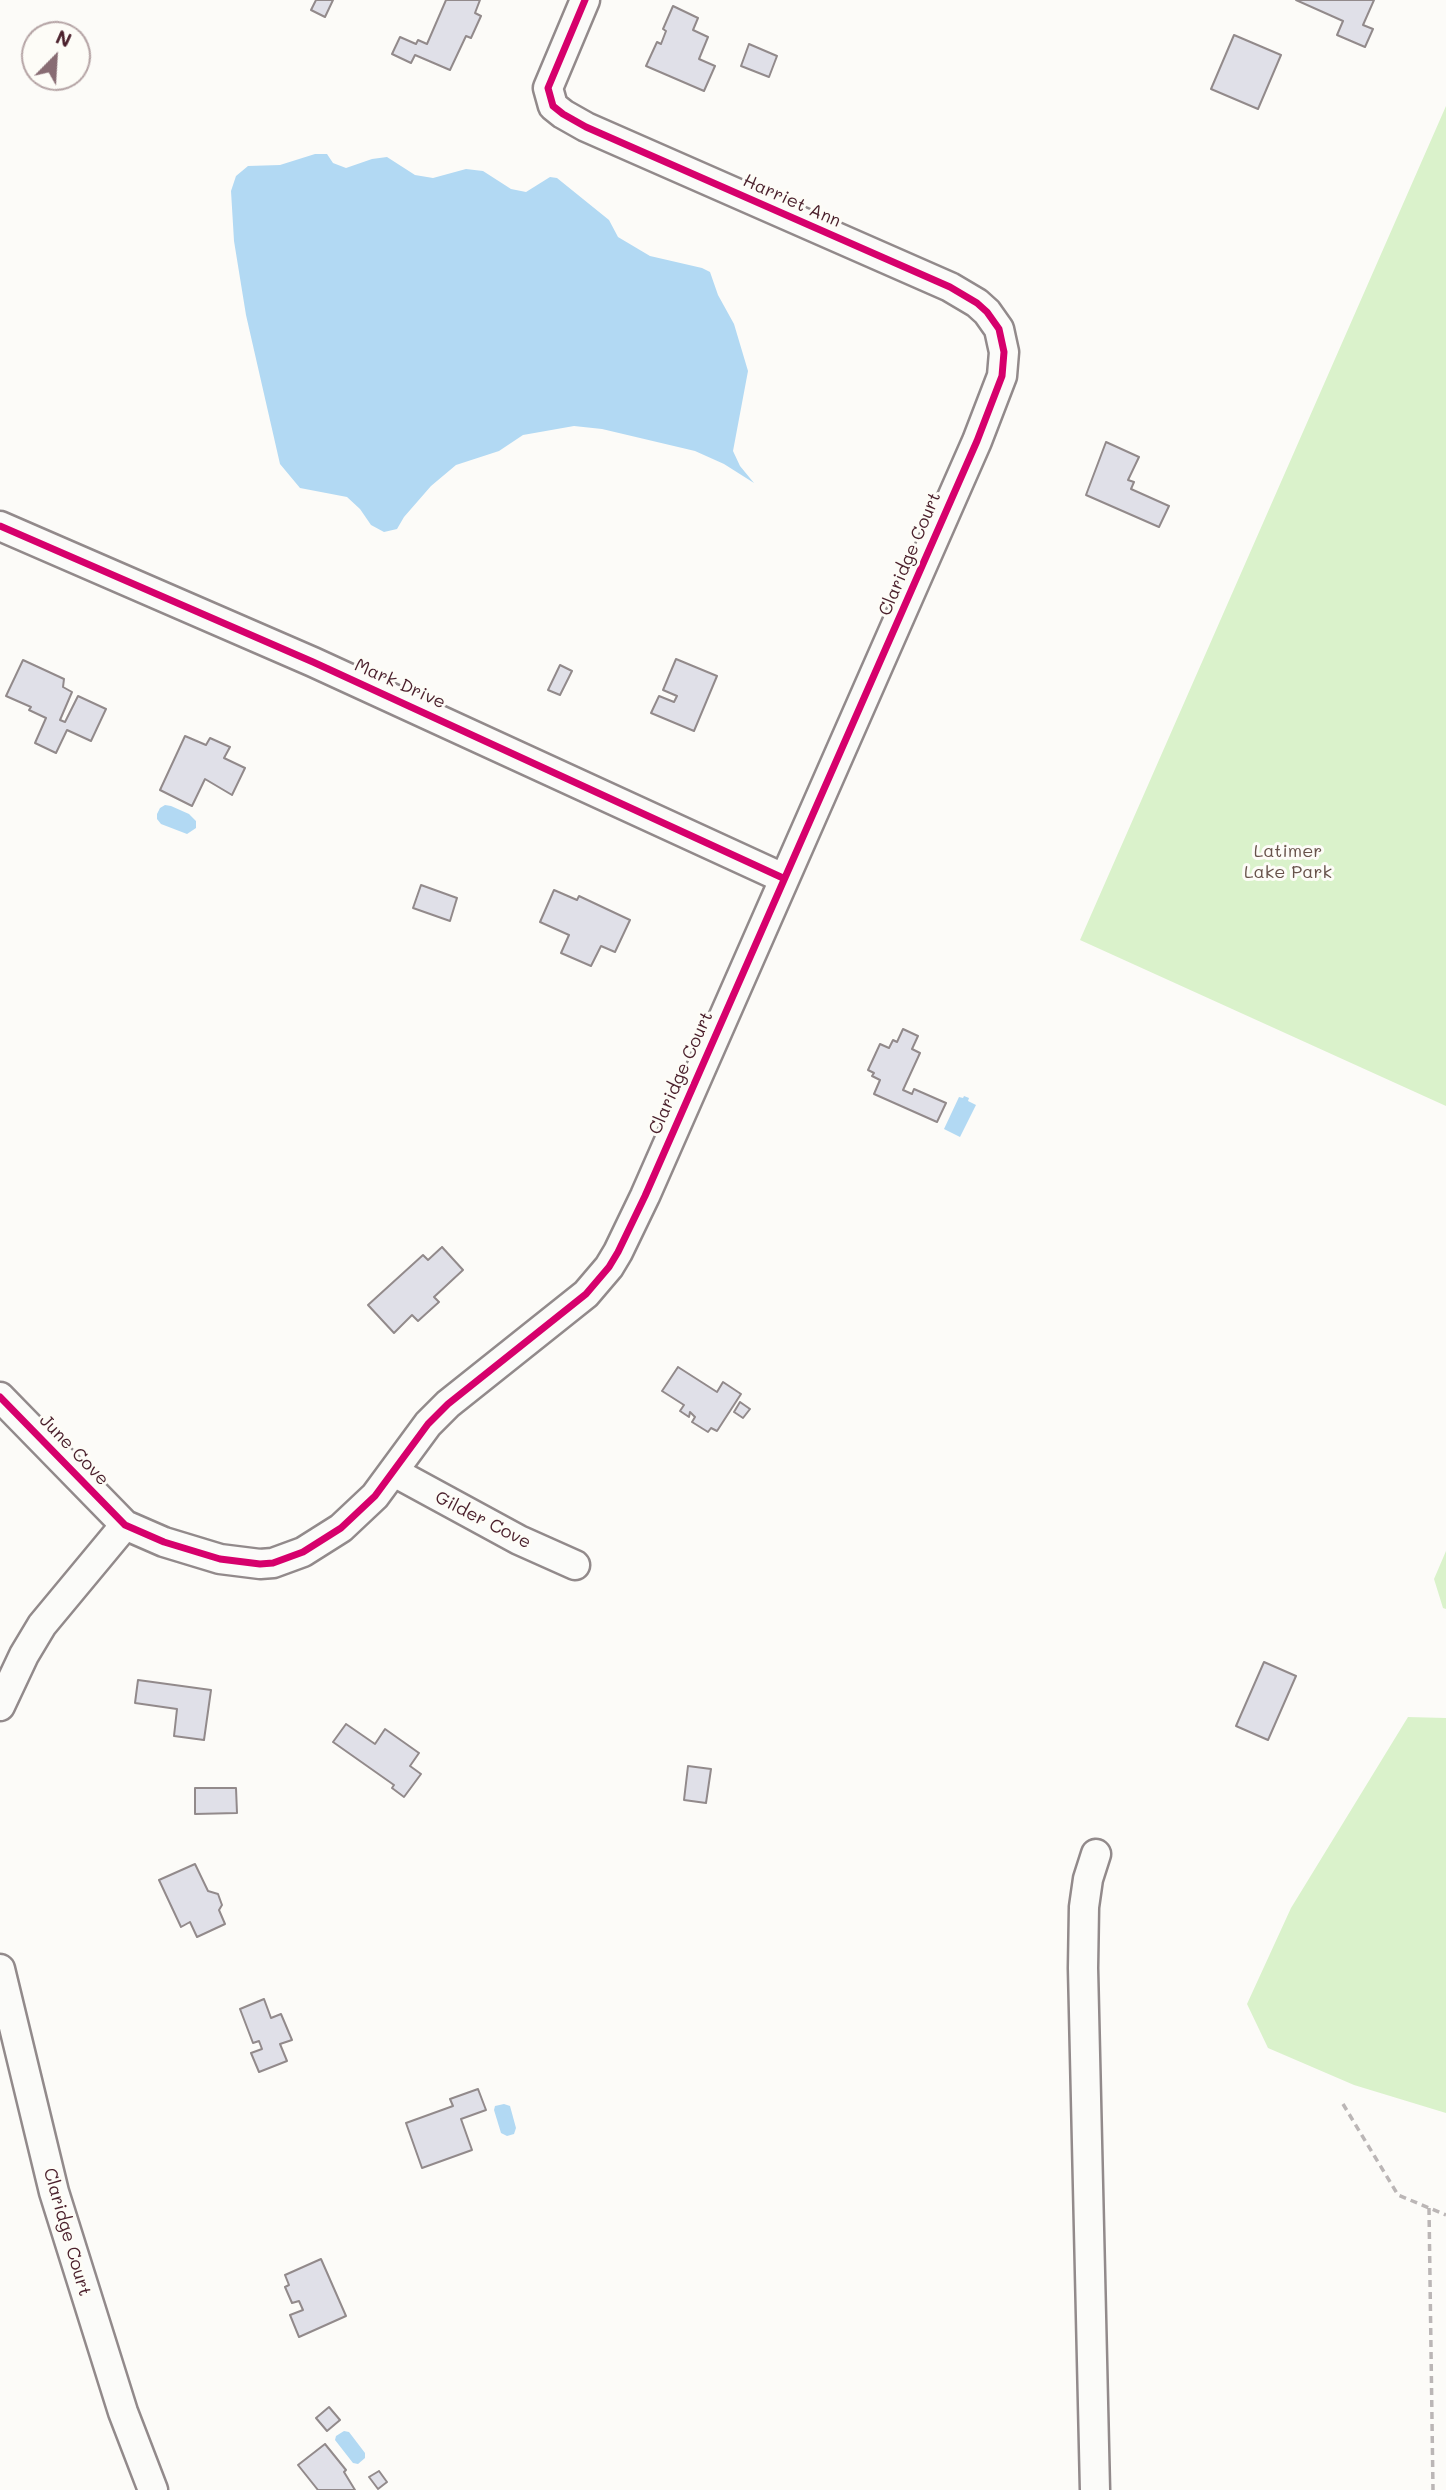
<!DOCTYPE html>
<style>
body{margin:0}
#map{position:relative;width:1446px;height:2490px;overflow:hidden;background:#fcfbf8;font-family:Mali,sans-serif}
canvas{display:block}
.north{position:absolute;left:21px;top:21px;width:70px;height:70px;box-sizing:border-box;background:#fdfcf7;border:2px solid #b5a4a5;border-radius:50%;rotate:24deg;font-size:19px;font-weight:700;line-height:28px;text-align:center;color:#4a1f2b}
.north::after{content:'';display:block;margin:auto;width:24px;height:32px;background:#886c73;clip-path:polygon(50% 0,100% 100%,50% 72%,0 100%)}
</style>
<div id="map">
<canvas width="1446" height="2490"></canvas>
<div class="north">N</div>
</div>
<script>
const ctx = document.querySelector('canvas').getContext('2d');
ctx.lineJoin = 'round';
function fill(path, color) { ctx.fillStyle = color; ctx.fill(path, 'evenodd'); }
const shape = rows => new Path2D(rows.map(r => 'M' + r).join(''));
function trace(path, color, width, dash) { ctx.strokeStyle = color; ctx.lineWidth = width; ctx.lineCap = dash ? 'butt' : 'round'; ctx.setLineDash(dash || []); ctx.stroke(path); }
function write(font, color, halo, rows, align = 'center') {
  ctx.font = font + ' Mali,sans-serif'; ctx.lineWidth = 6; ctx.setLineDash([]); ctx.textBaseline = 'middle'; ctx.strokeStyle = halo; ctx.fillStyle = color; for (const [text, x, y, turn = 0] of rows) {
    ctx.save(); ctx.translate(x, y); ctx.rotate((+turn || 0) * Math.PI / 180); ctx.textAlign = isNaN(turn) ? turn : align; if (halo) ctx.strokeText(text, 0, 0); ctx.fillText(text, 0, 0); ctx.restore();
  }
}
const green = shape([
 [1446,106,1446,1106,1080,940],
 [1446,1551,1446,1609,1443,1608,1434,1579],
 [1408,1717,1446,1718,1446,2113,1354,2085,1268,2048,1247,2004,1291,1908]
]);
const water = shape([
 [315,154,327,154,333,163,346,168,372,159,387,157,415,175,433,178,466,169,483,171,511,189,526,192,550,177,557,178,609,220,618,237,650,256,702,268,710,272,718,295,734,324,748,371,733,451,740,466,754,483,724,464,695,451,602,429,574,426,523,435,499,451,456,465,431,486,404,517,397,529,384,532,371,525,360,509,347,497,300,488,280,464,246,315,234,241,231,191,236,176,248,166,280,165],
 [165,805,171,806,189,814,196,821,196,828,187,834,161,824,157,819,157,814,160,808],
 [964,1096,969,1098,968,1101,976,1105,960,1137,944,1129,959,1097,963,1098],
 [504,2104,510,2106,516,2128,514,2134,507,2136,501,2133,494,2110,495,2106],
 [344,2431,349,2432,365,2453,365,2458,358,2464,353,2463,335,2440,336,2436]
]);
const building = shape([
 [316,0,333,0,325,17,311,10,316,0],
 [446,0,480,0,475,13,481,16,471,38,466,36,450,70,415,55,411,63,392,54,400,37,416,44,418,40,427,44,446,0],
 [1296,0,1374,0,1363,25,1373,29,1365,47,1337,35,1343,21,1296,0],
 [673,6,698,18,693,30,708,37,699,59,715,66,704,91,646,66,657,42,661,44,666,31,663,29,673,6],
 [1234,35,1281,55,1258,109,1211,89,1234,35],
 [749,44,777,56,769,77,741,66,749,44],
 [1106,442,1139,457,1128,480,1134,482,1131,489,1169,506,1159,527,1086,495,1106,442],
 [676,659,717,676,694,731,651,713,659,696,674,702,677,696,663,690,676,659],
 [23,660,64,679,63,687,72,692,60,720,65,722,78,696,106,709,91,741,67,730,56,753,35,743,46,718,29,710,31,707,6,696,23,660],
 [560,665,572,671,560,695,548,690,560,665],
 [185,736,206,745,210,738,230,747,224,758,245,768,232,795,205,779,192,806,160,790,185,736],
 [421,885,457,898,450,921,413,908,421,885],
 [554,890,577,900,579,896,630,920,615,952,601,946,591,966,561,953,569,935,540,922,554,890],
 [903,1029,918,1036,912,1049,920,1053,903,1090,912,1094,914,1089,946,1103,937,1122,874,1094,880,1080,872,1076,874,1073,868,1070,880,1044,889,1048,893,1040,897,1042,903,1029],
 [442,1247,463,1270,434,1297,439,1302,418,1321,412,1315,394,1333,368,1305,423,1255,428,1260,442,1247],
 [678,1367,717,1392,723,1382,741,1394,717,1431,711,1428,708,1432,692,1422,695,1417,690,1412,689,1417,680,1411,684,1405,662,1391,678,1367],
 [740,1402,750,1409,743,1418,734,1412,740,1402],
 [1264,1662,1296,1676,1268,1740,1236,1726,1264,1662],
 [138,1680,211,1690,204,1740,174,1736,177,1709,135,1703,138,1680],
 [346,1724,375,1744,385,1729,419,1753,410,1766,421,1774,404,1797,392,1788,394,1785,333,1742,346,1724],
 [688,1766,711,1769,706,1803,684,1800,688,1766],
 [195,1788,236,1788,237,1813,195,1814,195,1788],
 [195,1864,208,1891,218,1894,222,1905,219,1910,225,1924,197,1937,190,1922,181,1927,159,1880,195,1864],
 [264,1999,271,2018,281,2014,292,2040,280,2044,287,2061,259,2072,251,2053,262,2049,259,2041,253,2043,240,2009,264,1999],
 [478,2089,486,2110,461,2119,472,2150,422,2168,406,2123,453,2106,450,2099,478,2089],
 [321,2259,346,2316,299,2337,290,2315,303,2310,299,2301,292,2303,285,2287,289,2285,285,2275,321,2259],
 [329,2407,340,2420,327,2431,316,2418,329,2407],
 [325,2444,346,2470,344,2472,355,2490,318,2490,298,2465,325,2444],
 [379,2471,387,2482,378,2489,369,2477,379,2471]
]);
const path = shape([
 [1343,2104,1398,2195,1446,2215],
 [1429,2208,1433,2490]
]);
const minor = shape([
 [0,526,313,662,783,878],
 [0,1397,125,1525,164,1542,220,1559,260,1564,273,1563,303,1552,341,1528,375,1496,428,1424,448,1404,586,1294,609,1267,618,1252,645,1196,977,441,1002,376,1004,352,999,329,987,312,977,303,950,287,586,127,563,114,553,106,548,88,585,0],
 [394,1472,519,1540,575,1565],
 [0,1706,24,1655,42,1625,125,1525],
 [0,1969,54,2192,123,2412,153,2490],
 [1095,2490,1083,1968,1084,1907,1088,1879,1096,1854]
]);
const cycleway = shape([
 [0,526,313,662,783,878],
 [0,1397,125,1525,164,1542,220,1559,260,1564,273,1563,303,1552,341,1528,375,1496,428,1424,448,1404,586,1294,609,1267,618,1252,645,1196,977,441,1002,376,1004,352,999,329,987,312,977,303,950,287,586,127,563,114,553,106,548,88,585,0]
]);
const streetNames = [
 ["Harriet Ann",792,201,24],
 ["Claridge Court",910,554,-67],
 ["Mark Drive",400,684,24],
 ["Claridge Court",681,1073,-66],
 ["June Cove",74,1450,46],
 ["Gilder Cove",483,1520,27],
 ["Claridge Court",67,2232,74]
];
const parkNames = [
 ["Latimer",1288,851],
 ["Lake Park",1288,872]
];
fill(green, '#daf2cb');
fill(water, '#b2d9f3');
fill(building, '#e0e0e8');
trace(building, '#928a8b', 2);
trace(minor, '#928a8b', 33);
trace(path, '#bbb6b6', 3.5, [7, 5]);
trace(minor, '#fbfbf9', 28);
trace(cycleway, '#d6006c', 7);
write('18px', '#4a1f2b', '#fdfcf7', streetNames);
write('18px', '#67524a', '#fdfcf7', parkNames);
</script>
